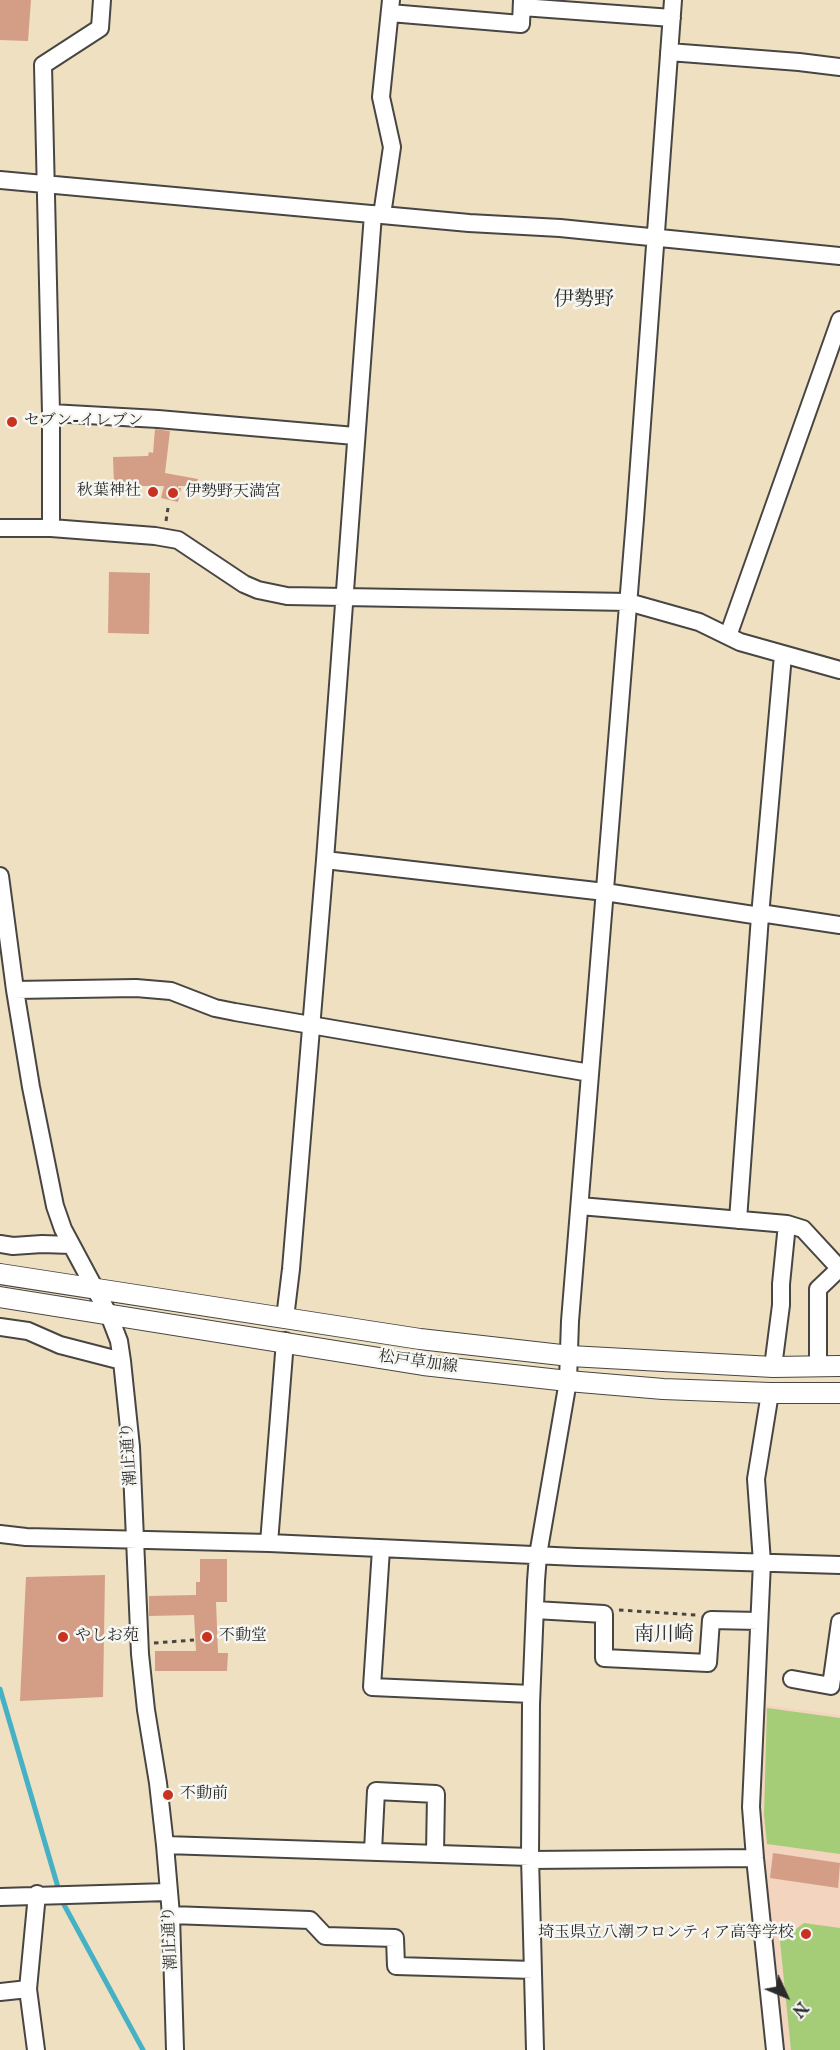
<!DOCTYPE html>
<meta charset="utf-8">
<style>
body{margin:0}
#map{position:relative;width:840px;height:2050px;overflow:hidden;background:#efe0c2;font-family:"IM FELL English",serif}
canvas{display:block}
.north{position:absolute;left:756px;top:1966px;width:60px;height:60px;-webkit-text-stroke:4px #f6f6f2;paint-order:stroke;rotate:134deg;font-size:16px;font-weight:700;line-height:24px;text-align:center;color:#2b2b2b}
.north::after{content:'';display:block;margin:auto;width:21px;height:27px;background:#2b2b2b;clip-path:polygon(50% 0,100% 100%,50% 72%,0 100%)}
</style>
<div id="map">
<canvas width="840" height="2050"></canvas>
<div class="north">N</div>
</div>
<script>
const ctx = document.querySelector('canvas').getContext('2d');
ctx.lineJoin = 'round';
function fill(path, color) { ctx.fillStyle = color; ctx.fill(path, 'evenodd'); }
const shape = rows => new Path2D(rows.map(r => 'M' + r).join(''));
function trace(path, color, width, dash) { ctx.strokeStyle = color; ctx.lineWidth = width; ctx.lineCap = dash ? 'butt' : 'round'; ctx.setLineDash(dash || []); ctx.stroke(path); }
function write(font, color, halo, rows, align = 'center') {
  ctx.font = font + ' "IM FELL English","Noto Serif JP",serif'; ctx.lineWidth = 5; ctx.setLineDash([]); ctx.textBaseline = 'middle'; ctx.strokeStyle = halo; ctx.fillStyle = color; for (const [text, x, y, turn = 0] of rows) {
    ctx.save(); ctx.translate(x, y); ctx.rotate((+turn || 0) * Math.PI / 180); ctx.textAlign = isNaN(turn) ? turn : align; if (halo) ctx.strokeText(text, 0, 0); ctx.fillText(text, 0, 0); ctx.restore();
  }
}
const built = shape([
 [764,1705,840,1715,840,2050,784,2050,760,1817]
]);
const green = shape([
 [767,1708,840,1718,840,1854,767,1844,764,1815],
 [804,1923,840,1928,840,2050,791,2050,780,1941]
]);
const stream = shape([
 [0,1689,62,1901,143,2050]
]);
const building = shape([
 [0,0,31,0,28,41,0,40],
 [155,429,170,431,165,473,198,479,197,486,178,486,178,488,181,488,178,502,161,498,164,486,114,486,113,457,148,456,149,452,153,453],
 [109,572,150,573,149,634,108,633],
 [200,1559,227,1559,227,1602,216,1602,218,1653,228,1653,227,1671,155,1671,155,1651,196,1651,194,1615,149,1616,149,1596,196,1595,196,1582,200,1582],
 [105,1575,103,1697,20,1701,26,1577],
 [773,1853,840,1863,838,1888,770,1878]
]);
const path = shape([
 [166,521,168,508],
 [619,1610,696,1615],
 [154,1643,194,1640]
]);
const minor = shape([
 [522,7,672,18],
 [390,13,521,24,522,0],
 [669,52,799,62,840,67],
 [0,180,469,223,560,228,840,256],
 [382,215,392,147,381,97,391,0],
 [51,413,158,419,355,436],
 [0,528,51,528,155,536,178,540,244,584,258,590,287,596,628,602,699,622,740,642,840,670],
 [51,528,51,413,43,65,100,28,102,0],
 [728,636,840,320],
 [325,860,605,892,760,916],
 [0,876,15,990,31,1087,55,1206,63,1229,109,1315,119,1341,122,1361,131,1447,140,1654,146,1710,158,1783,165,1845,171,1915,175,2050],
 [760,913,840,925],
 [15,990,136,988,171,991,215,1008,235,1012,590,1073],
 [580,1206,787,1224,803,1229,840,1269],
 [738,1220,760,916,783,655],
 [0,1244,13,1246,42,1244,71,1245],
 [285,1318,291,1269,325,860,373,214],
 [0,1327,28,1331,60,1345,122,1361],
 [818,1366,818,1289,839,1269],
 [773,1367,781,1305,781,1284,787,1224],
 [770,1393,756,1479,762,1562,751,1807,755,1858,775,2050],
 [0,1534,26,1537,269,1543,577,1557,840,1565],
 [269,1543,285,1341],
 [381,1549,372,1687,531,1694],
 [535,1610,604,1614,604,1658,708,1663,711,1620,759,1621],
 [792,1679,831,1686,840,1622],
 [165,1845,530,1857],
 [373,1851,376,1791,436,1794,435,1854],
 [530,1860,755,1858],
 [0,1897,168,1892],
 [171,1915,310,1920,325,1936,395,1938,396,1966,533,1970],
 [0,1992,28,1989],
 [36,2050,28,1989,37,1894],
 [535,2050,530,1857,531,1704,536,1581,538,1555,568,1381,570,1321,635,519,673,0]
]);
const major = shape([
 [0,1274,420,1339,570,1356,773,1367,840,1366],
 [0,1297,423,1365,568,1381,663,1389,770,1393,840,1393]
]);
const markers = [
 [12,422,6,"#c8321e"],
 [153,492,6,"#c8321e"],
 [173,493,6,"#c8321e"],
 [63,1637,6,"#c8321e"],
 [207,1637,6,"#c8321e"],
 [168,1795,6,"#c8321e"],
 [806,1934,6,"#c8321e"]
];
const poiNames = [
 ["セブン-イレブン",24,422],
 ["秋葉神社",141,492,"right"],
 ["伊勢野天満宮",185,493],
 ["やしお苑",75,1637],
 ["不動堂",219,1637],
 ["不動前",180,1795],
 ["埼玉県立八潮フロンティア高等学校",794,1934,"right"]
];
const streetNames = [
 ["松戸草加線",418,1363,8],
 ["潮止通り",130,1454,-94],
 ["潮止通り",171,1938,-93]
];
const quarterNames = [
 ["伊勢野",584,301],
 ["南川崎",664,1636]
];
fill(built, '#f3d4be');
fill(green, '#a5cc77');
trace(stream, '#46b1c5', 5);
fill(building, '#d39d86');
trace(minor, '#484642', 20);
trace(major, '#484642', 22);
trace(path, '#484642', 3, [4.5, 4.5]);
trace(minor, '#fff', 16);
trace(major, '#fff', 20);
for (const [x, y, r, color] of markers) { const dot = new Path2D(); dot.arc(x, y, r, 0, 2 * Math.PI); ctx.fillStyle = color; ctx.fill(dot); trace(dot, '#f6f6f2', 2); }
write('16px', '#2b2b2b', '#f6f6f2', poiNames, 'left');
write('16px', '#2b2b2b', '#f6f6f2', streetNames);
write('20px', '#2b2b2b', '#f6f6f2', quarterNames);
</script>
